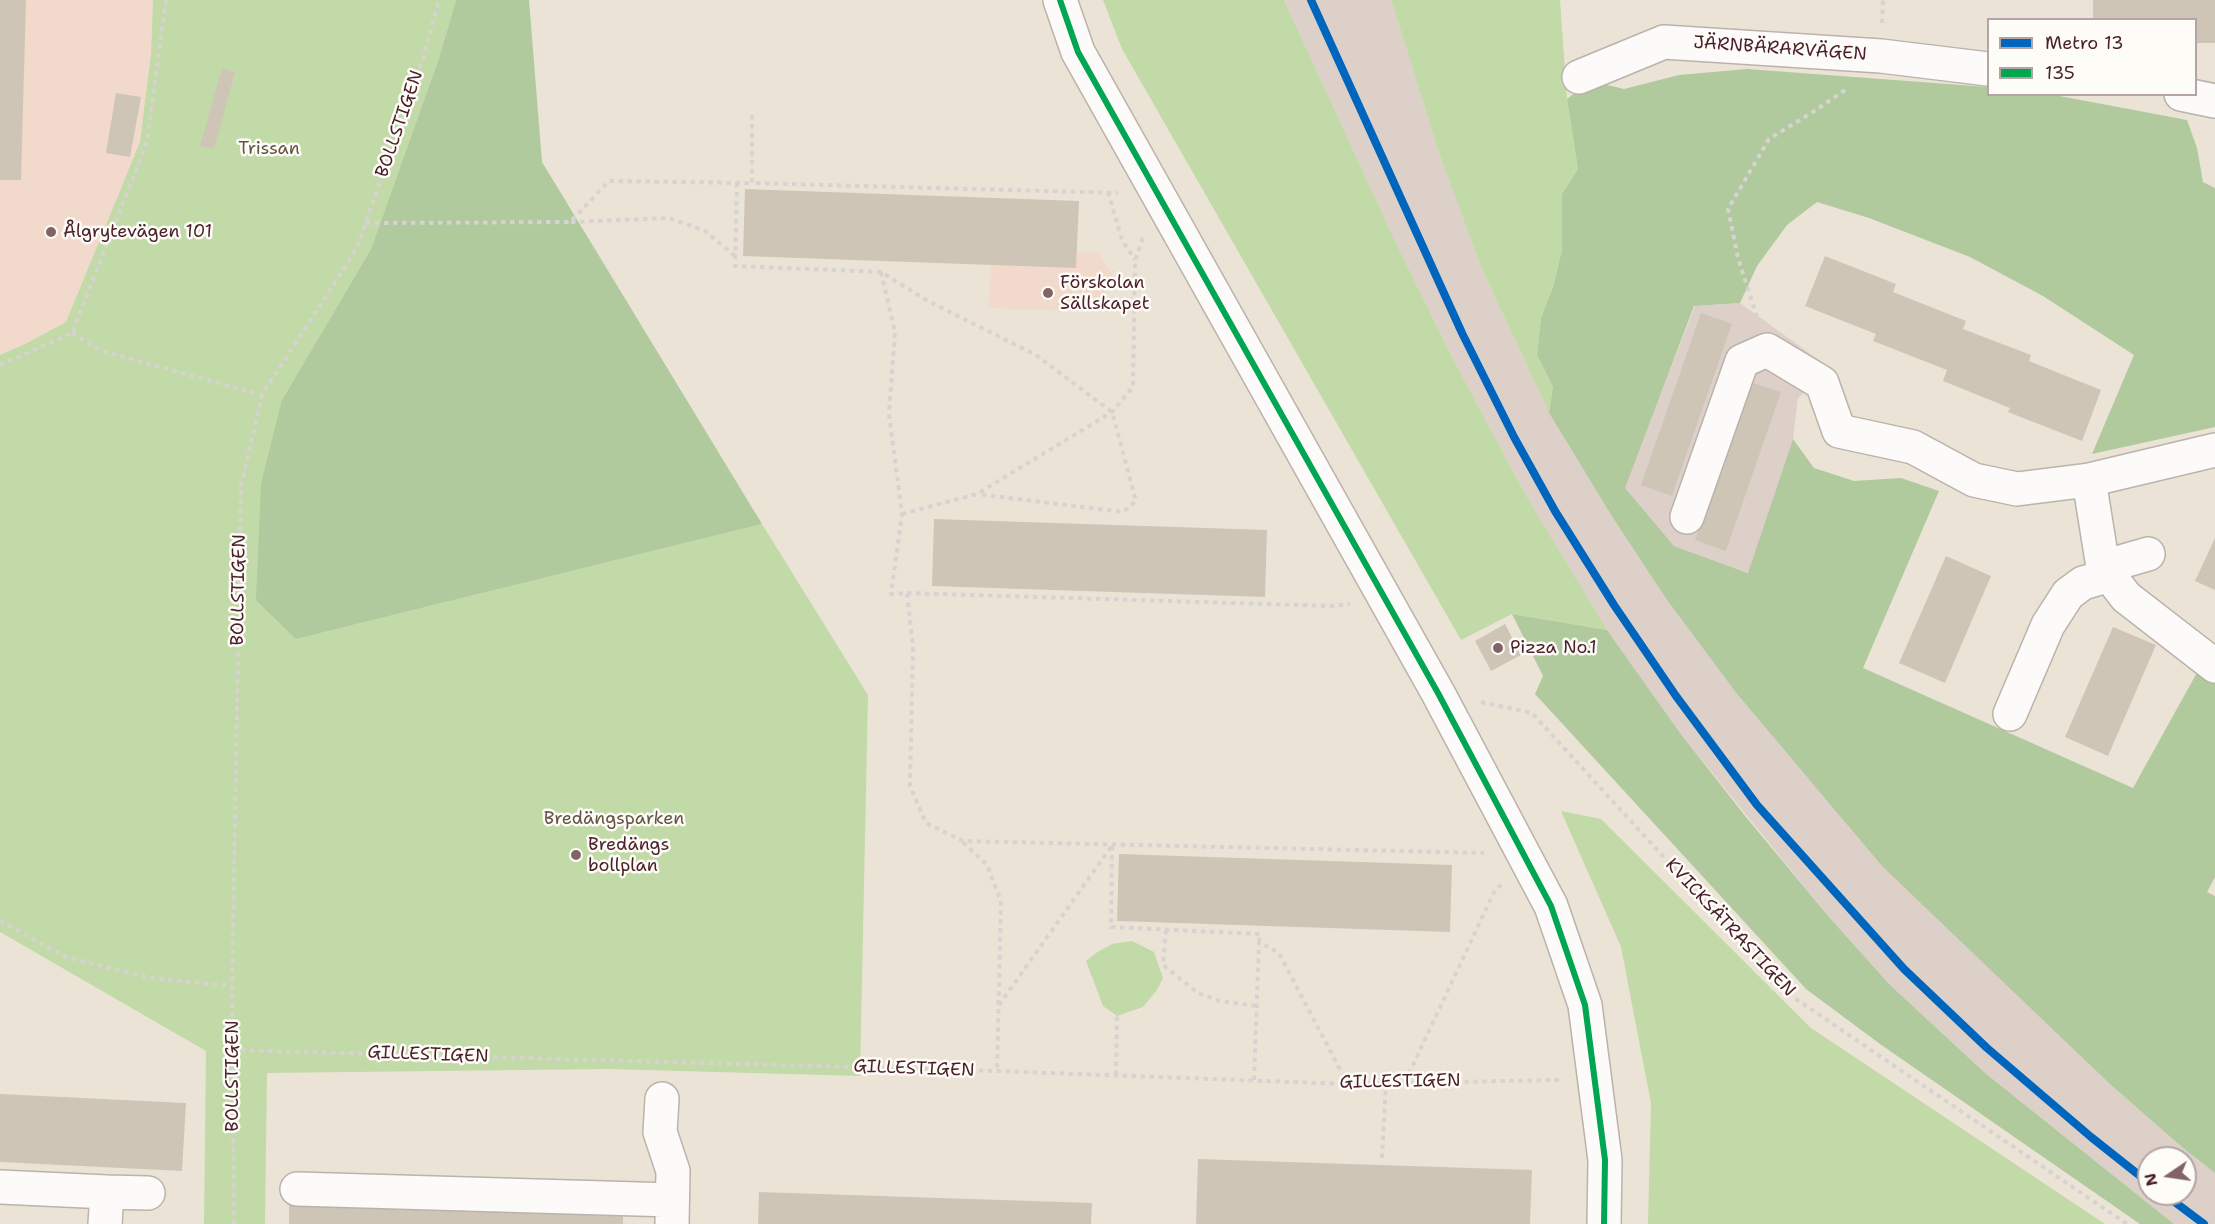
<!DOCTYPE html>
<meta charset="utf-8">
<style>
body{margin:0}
#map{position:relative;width:2215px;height:1224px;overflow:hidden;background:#ebe4d6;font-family:"Shantell Sans",sans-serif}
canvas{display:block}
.legend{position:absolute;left:1987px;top:18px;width:210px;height:78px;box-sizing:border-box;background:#fdfcf7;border:2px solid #b5a4a5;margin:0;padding:8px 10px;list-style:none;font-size:18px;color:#4a1f2b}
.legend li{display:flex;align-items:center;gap:12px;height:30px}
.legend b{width:30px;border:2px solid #b5a4a5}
.north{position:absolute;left:2137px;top:1146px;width:60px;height:60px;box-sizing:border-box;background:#fdfcf7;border:2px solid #b5a4a5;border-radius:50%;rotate:257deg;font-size:16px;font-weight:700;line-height:24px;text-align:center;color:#4a1f2b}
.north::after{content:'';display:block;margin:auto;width:21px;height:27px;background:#826467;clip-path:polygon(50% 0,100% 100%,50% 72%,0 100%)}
</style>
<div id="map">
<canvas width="2215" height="1224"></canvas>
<ul class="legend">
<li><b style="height:8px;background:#0065bd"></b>Metro 13</li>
<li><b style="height:8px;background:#00a651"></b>135</li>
</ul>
<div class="north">N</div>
</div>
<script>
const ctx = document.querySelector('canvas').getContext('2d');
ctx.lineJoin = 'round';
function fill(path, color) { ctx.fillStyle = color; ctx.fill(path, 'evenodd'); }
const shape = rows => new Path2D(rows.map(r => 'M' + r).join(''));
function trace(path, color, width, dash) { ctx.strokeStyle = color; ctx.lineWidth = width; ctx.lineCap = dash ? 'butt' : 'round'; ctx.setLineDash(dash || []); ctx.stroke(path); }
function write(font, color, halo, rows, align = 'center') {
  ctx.font = font + ' "Shantell Sans",sans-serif'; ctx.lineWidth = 5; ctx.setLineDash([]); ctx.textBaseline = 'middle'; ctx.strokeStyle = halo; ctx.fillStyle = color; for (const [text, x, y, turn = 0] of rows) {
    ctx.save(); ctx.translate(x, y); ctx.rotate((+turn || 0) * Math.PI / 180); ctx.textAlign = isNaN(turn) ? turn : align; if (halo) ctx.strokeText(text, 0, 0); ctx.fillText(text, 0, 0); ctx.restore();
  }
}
const built = shape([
 [0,0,153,0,151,54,140,142,66,322,25,344,0,355],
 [1077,252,1098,253,1115,278,1095,312,989,308,991,265,1076,268]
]);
const industrial = shape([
 [1284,0,1391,0,1439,153,1481,267,1549,413,1613,518,1667,600,1737,694,1808,778,2032,1008,2111,1085,2183,1148,2215,1173,2215,1224,2174,1224,1985,1073,1889,984,1829,917,1680,733,1607,630,1524,492,1449,351,1396,243],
 [2149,1158,2185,1158,2185,1194,2149,1194],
 [1740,303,1830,368,1798,398,1793,439,1749,573,1674,546,1624,488,1695,306]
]);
const green = shape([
 [153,0,456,0,439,58,371,249,282,400,296,639,762,524,868,695,860,1076,609,1069,267,1073,265,1224,204,1224,206,1051,0,932,0,355,25,344,66,322,140,142,151,54],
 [1103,0,1284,0,1396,243,1449,351,1524,492,1607,630,1512,614,1461,640,1122,49],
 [1391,0,1560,0,1567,99,1578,169,1562,194,1562,250,1553,287,1541,318,1537,355,1553,387,1549,413,1481,267,1439,153],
 [1561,811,1601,819,1811,1028,2105,1224,1648,1224,1651,1103,1621,947],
 [1132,941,1154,952,1163,978,1157,990,1143,1007,1117,1016,1103,1006,1086,961,1096,953,1112,944]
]);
const forest = shape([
 [456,0,529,0,542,162,762,524,296,639,256,600,261,484,282,400,371,249,439,58],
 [1747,69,1988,87,1988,94,2054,95,2187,120,2197,148,2203,182,2215,188,2215,427,2092,454,2134,355,2043,296,1970,257,1869,218,1817,202,1787,225,1757,266,1740,303,1694,306,1625,488,1674,546,1748,573,1793,439,1814,468,1854,481,1901,478,1939,491,1863,668,2133,788,2199,669,2215,681,2215,877,2207,892,2215,896,2215,1173,2183,1148,2111,1085,1883,867,1737,694,1667,600,1613,518,1549,413,1553,387,1537,355,1541,318,1553,287,1562,250,1562,194,1578,169,1567,99,1590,81,1624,89,1679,75],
 [1512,614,1607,630,1680,733,1746,817,1829,917,1889,984,1985,1073,2174,1224,2140,1224,1880,1044,1806,989,1535,694,1543,676]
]);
const building = shape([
 [0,0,26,0,21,180,0,180],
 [2093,0,2215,0,2215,43,2196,43,2196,20,2093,20],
 [222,68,235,72,214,149,200,146],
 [116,93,141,97,130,157,106,153],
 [745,189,1079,201,1076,268,743,256],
 [1825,256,1896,284,1893,292,1966,321,1963,329,2031,355,2029,361,2101,390,2082,441,2008,412,2010,408,1943,381,1947,370,1873,341,1876,334,1805,306],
 [1701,313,1732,324,1672,496,1641,485],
 [1750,382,1781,392,1726,551,1695,540],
 [934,519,1267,530,1265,597,932,586],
 [2215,538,2215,590,2195,581],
 [1946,556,1991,576,1945,683,1899,663],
 [1505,624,1521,655,1491,671,1475,641],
 [2113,627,2156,645,2108,756,2065,737],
 [1119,854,1452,865,1450,932,1117,921],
 [0,1094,186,1103,182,1171,0,1162],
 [1198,1159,1532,1170,1530,1224,1196,1224],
 [759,1192,1092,1203,1091,1224,758,1224],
 [289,1205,623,1216,623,1224,289,1224]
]);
const path = shape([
 [1882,23,1883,0],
 [752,115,752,183,1118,193],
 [737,183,735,266,881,272,928,301,1036,355,1112,412,1136,501,1123,512,977,494],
 [1108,192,1122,240,1135,260],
 [571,222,669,218,705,231,735,256],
 [366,223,570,222,609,181,752,183],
 [881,272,895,332,889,414,902,514,891,594,907,593,913,646,910,786,926,823,963,841,1484,853],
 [1757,317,1738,258,1728,209,1769,139,1813,112,1848,88],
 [72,333,102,351,262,395],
 [0,365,72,333,147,142,166,0],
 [902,514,977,494,1112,412,1133,387,1135,261,1143,237],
 [907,593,1332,606,1350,604],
 [1481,702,1532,713,1790,995,2127,1224],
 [963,842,987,865,1001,901,997,1071],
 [1112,846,1111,927,1260,934,1259,942],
 [0,921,66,957,150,978,232,986],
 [1166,930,1163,965,1198,993,1220,1001,1257,1006],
 [999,1005,1111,847],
 [232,1050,997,1071,1347,1084,1560,1080],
 [1116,1075,1117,1016],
 [1254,1080,1259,942,1279,953,1347,1083],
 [1405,1082,1495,890,1503,883],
 [1382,1158,1386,1083],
 [234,1224,232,986,241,485,262,395,357,248,423,59,439,0]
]);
const minor = shape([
 [1060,0,1078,52,1438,693,1551,906,1585,1005,1605,1160,1604,1224],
 [1579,77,1664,42,1881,56,1988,69],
 [2181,94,2215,101],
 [2089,480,2103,567,2126,597,2215,666],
 [1687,517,1742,361,1767,350,1822,383,1839,431,1913,447,1974,480,2017,489,2089,480,2215,450],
 [2103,567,2148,554],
 [2010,714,2048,625,2068,594,2083,583,2110,575],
 [662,1099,660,1132,673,1171,672,1224],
 [0,1187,107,1192,105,1224],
 [297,1189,672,1200],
 [107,1192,148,1193]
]);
const bus1 = shape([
 [1060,0,1078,52,1438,693,1551,906,1585,1005,1605,1160,1604,1224]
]);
const metro1 = shape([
 [1311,0,1462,333,1514,437,1555,511,1614,605,1676,696,1757,805,1904,969,1987,1048,2091,1137,2149,1183],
 [2164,1194,2204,1224]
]);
const markers = [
 [51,232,6,"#826467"],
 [1048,293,6,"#826467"],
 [1498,648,6,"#826467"],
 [576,855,6,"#826467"]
];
const streetNames = [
 ["JÄRNBÄRARVÄGEN",1780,49,4],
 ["BOLLSTIGEN",400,124,-71],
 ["BOLLSTIGEN",239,590,-89],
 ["KVICKSÄTRASTIGEN",1730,928,47],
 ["GILLESTIGEN",428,1055,2],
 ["GILLESTIGEN",914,1069,2],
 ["BOLLSTIGEN",233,1076,-90],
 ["GILLESTIGEN",1400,1082,-1]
];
const parkNames = [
 ["Trissan",269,149],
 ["Bredängsparken",614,819]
];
const poiNames = [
 ["Ålgrytevägen 101",63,232],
 ["Förskolan",1060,283],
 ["Sällskapet",1060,304],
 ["Pizza No.1",1510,648],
 ["Bredängs",588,845],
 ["bollplan",588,866]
];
fill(built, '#f1dacc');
fill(industrial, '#ddd0c9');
fill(green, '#c2daa7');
fill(forest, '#b0c99d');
fill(building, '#cec5b7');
trace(minor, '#bbb2ab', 36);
trace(path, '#d7d3d0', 4, [4.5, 4.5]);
trace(minor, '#fcfbf9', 33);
trace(bus1, '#00a651', 6);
trace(metro1, '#0065bd', 8);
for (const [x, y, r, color] of markers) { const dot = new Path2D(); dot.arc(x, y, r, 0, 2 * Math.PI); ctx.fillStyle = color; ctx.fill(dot); trace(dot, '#fdfcf7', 2); }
write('18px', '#4a1f2b', '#fdfcf7', streetNames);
write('18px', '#645445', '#fdfcf7', parkNames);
write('18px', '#4a1f2b', '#fdfcf7', poiNames, 'left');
</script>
